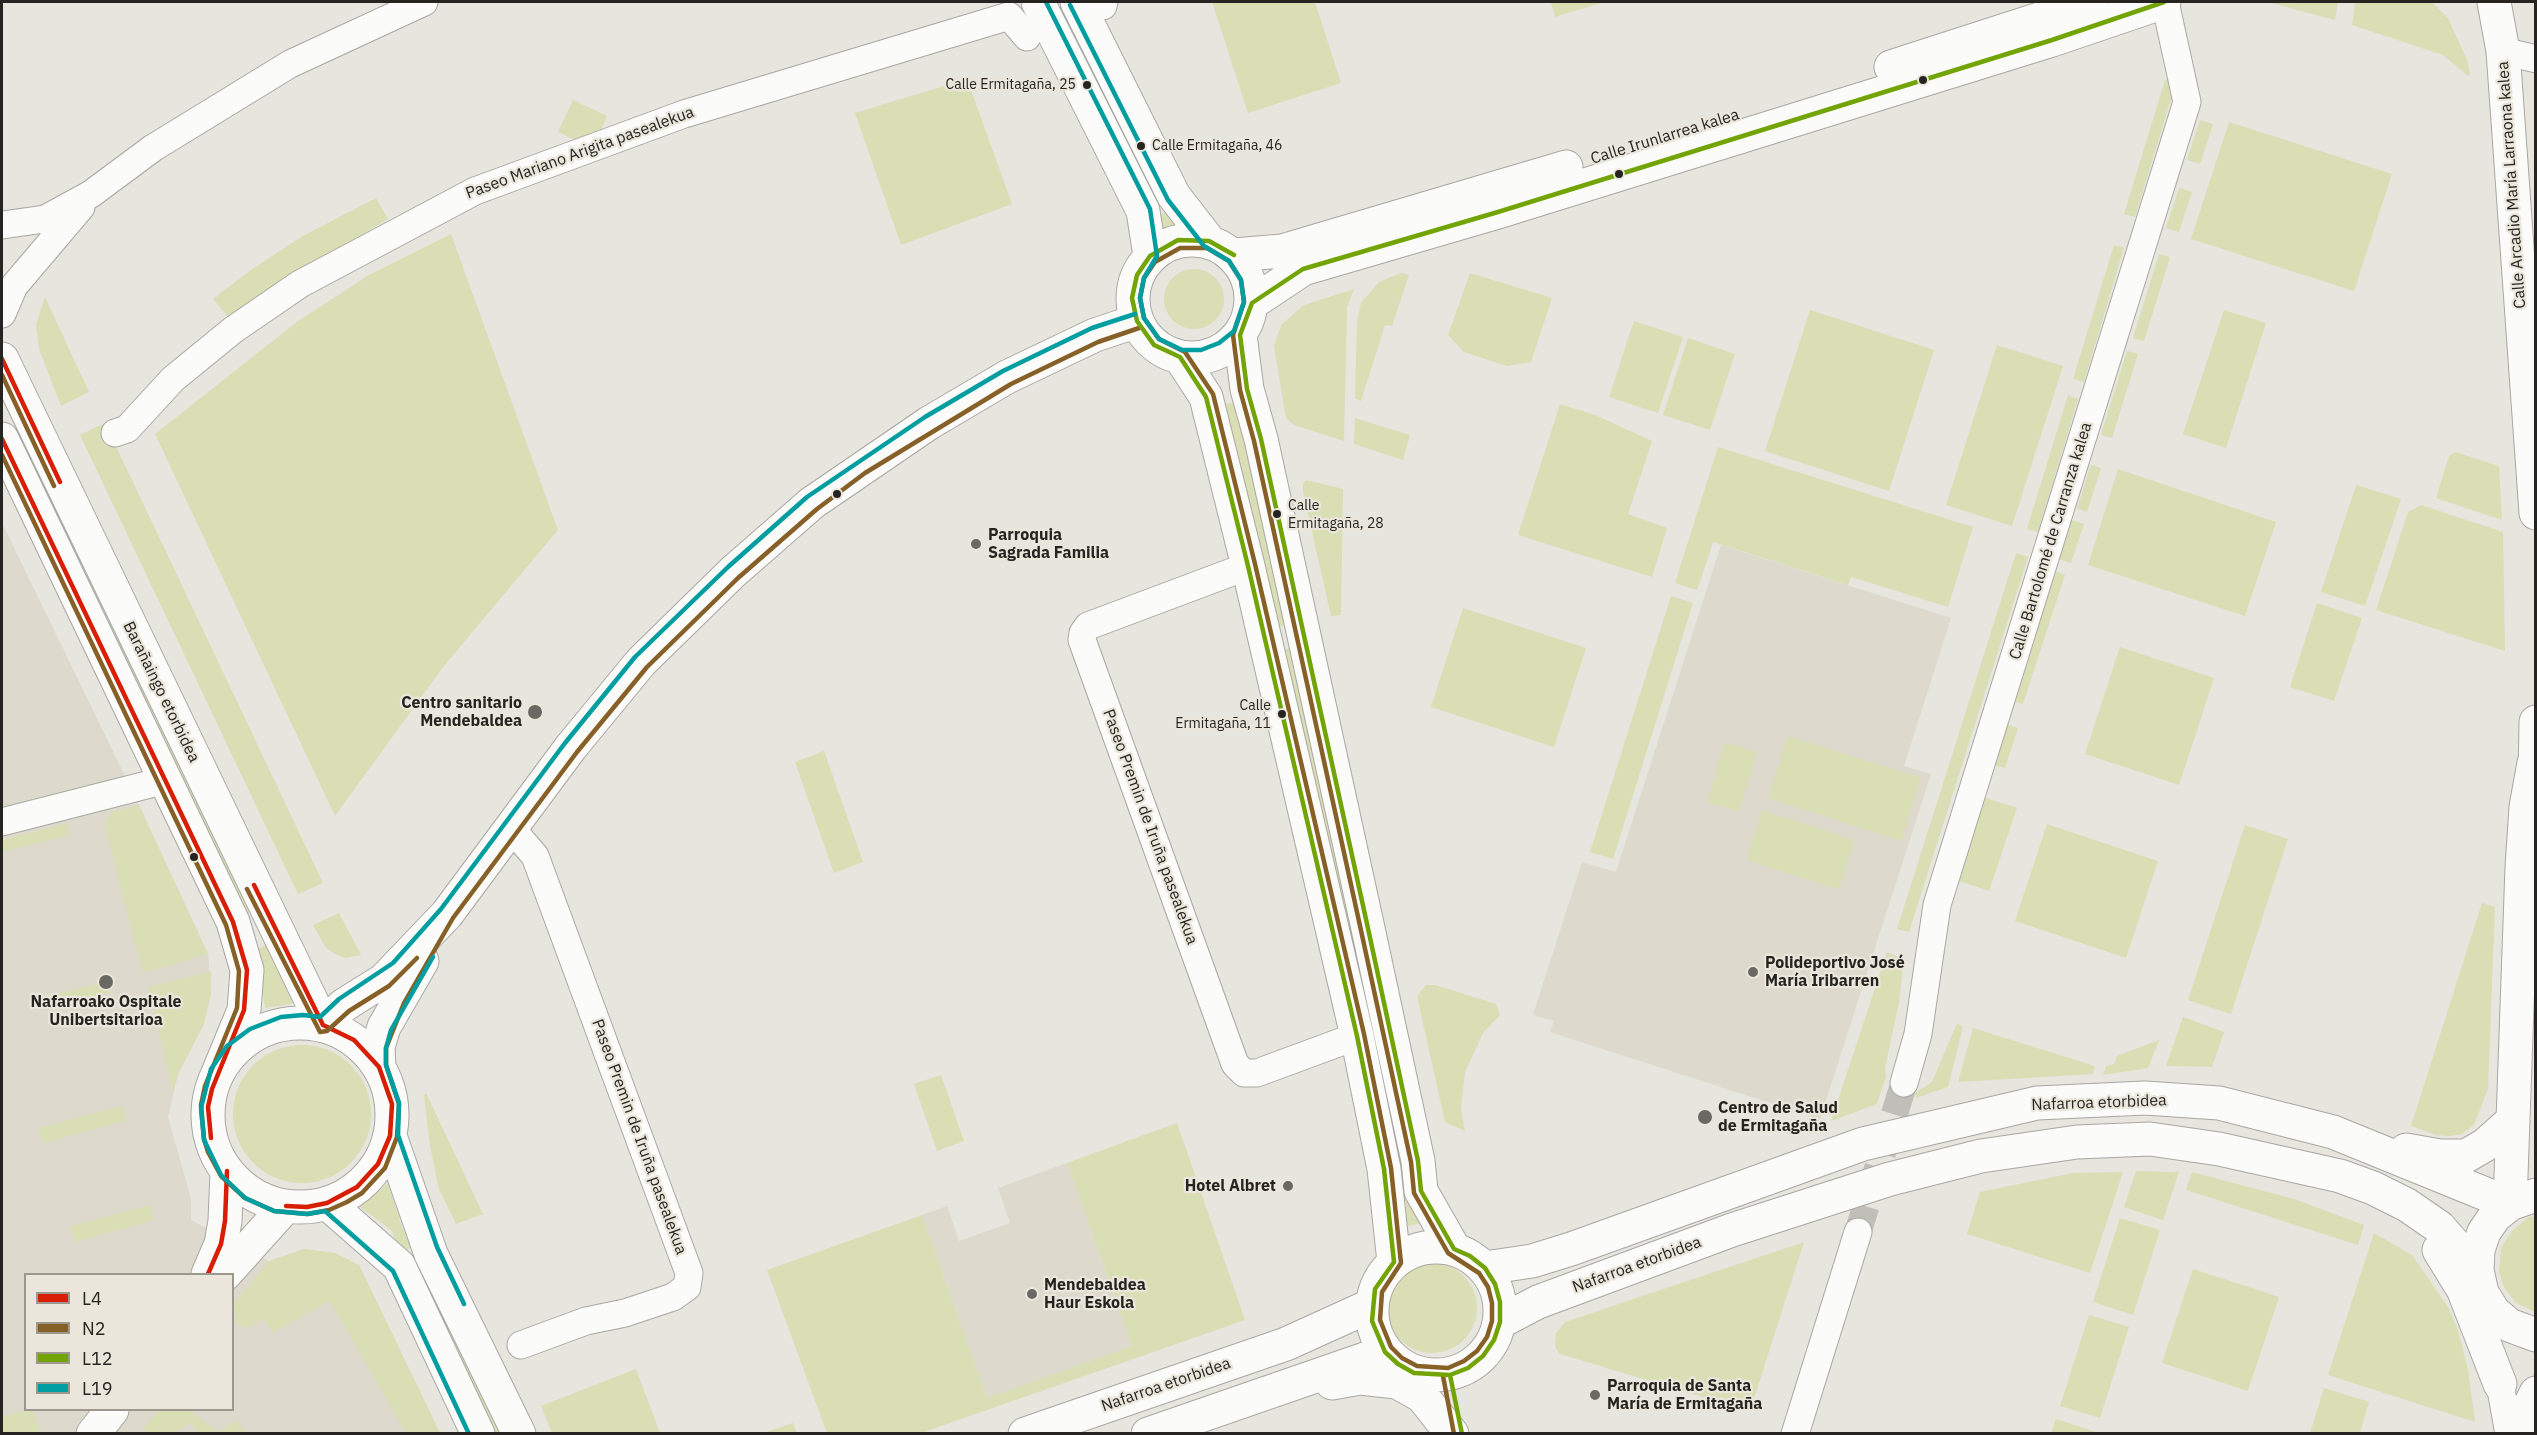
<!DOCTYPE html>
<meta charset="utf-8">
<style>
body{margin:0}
#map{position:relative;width:2537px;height:1435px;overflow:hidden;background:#e6e5de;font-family:"IBM Plex Sans",sans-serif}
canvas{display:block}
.frame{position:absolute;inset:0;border:3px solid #262420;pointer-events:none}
.legend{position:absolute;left:24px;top:1273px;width:210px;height:138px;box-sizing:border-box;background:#eae6db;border:2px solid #9c9890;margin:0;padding:8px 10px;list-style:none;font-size:18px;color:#262420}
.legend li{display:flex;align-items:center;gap:12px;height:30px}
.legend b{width:30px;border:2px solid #9c9890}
</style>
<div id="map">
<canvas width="2537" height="1435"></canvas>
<div class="frame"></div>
<ul class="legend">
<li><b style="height:8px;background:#d81e05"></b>L4</li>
<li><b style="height:8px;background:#876028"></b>N2</li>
<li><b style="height:8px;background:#72a405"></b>L12</li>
<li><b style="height:8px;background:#009ea0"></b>L19</li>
</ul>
</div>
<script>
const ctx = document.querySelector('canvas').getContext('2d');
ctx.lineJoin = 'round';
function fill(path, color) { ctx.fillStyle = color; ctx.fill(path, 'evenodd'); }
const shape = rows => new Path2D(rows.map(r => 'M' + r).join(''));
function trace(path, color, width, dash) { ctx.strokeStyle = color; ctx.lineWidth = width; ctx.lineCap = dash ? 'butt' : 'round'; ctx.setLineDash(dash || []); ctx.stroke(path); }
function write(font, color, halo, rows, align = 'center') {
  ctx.font = font + ' "IBM Plex Sans",sans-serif'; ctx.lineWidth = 4.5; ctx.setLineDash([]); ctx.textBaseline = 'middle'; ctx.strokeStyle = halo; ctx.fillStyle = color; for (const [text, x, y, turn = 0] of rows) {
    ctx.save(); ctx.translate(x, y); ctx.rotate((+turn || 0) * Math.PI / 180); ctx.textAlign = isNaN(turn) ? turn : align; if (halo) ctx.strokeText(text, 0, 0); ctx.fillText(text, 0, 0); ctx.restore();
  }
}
const built = shape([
 [2,523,139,805,208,954,211,993,204,1024,178,1074,168,1117,191,1199,191,1220,269,1261,304,1249,335,1253,359,1265,440,1433,2,1433],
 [26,1274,232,1274,232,1410,26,1410],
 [1721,545,1951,618,1904,766,1931,774,1820,1119,1550,1032,1554,1021,1533,1015,1582,862,1616,872],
 [1067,1163,1132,1346,987,1398,922,1215,947,1206,959,1241,1010,1223,998,1188]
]);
const green = shape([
 [1212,2,1315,2,1341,83,1248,113],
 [1551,2,1604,2,1555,17],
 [2267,2,2338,2,2335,20],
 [2355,2,2432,2,2448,18,2467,60,2470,74,2468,76,2443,55,2352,25],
 [967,79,1012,204,901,245,855,113],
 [2165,80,2176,83,2135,217,2124,214],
 [573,100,607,116,593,148,558,132],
 [2200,120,2213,124,2200,164,2187,160],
 [2229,122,2392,174,2354,291,2191,239],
 [2179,188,2192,192,2179,232,2166,228],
 [376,198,388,219,259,295,230,319,213,299,248,272,301,237],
 [1168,211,1180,228,1157,235,1156,217],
 [451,234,558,530,443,667,335,816,155,434,298,321,369,275],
 [2114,245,2124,248,2084,382,2073,379],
 [2159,254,2170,257,2144,341,2133,338],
 '1164 299a30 30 0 1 1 60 0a30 30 0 1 1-60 0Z',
 [1401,273,1409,275,1392,326,1385,325,1361,401,1355,398,1357,322,1361,303,1379,282],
 [1470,273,1552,298,1531,362,1507,366,1464,352,1448,335],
 [1354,289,1347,307,1344,441,1294,425,1286,418,1274,346,1281,325,1304,305],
 [45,297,89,392,61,406,39,349,36,325],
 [1810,310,1934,350,1889,491,1765,451],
 [2224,310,2266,323,2226,448,2183,434],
 [1634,321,1683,337,1658,413,1609,397],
 [1688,338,1735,354,1710,430,1663,415],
 [1997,345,2063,366,2012,526,1946,505],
 [2127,351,2138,354,2112,438,2101,435],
 [2068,395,2078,399,2038,532,2027,529],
 [1235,402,1286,625,1275,627,1222,405],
 [1560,404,1595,415,1652,441,1628,514,1667,528,1652,577,1518,535],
 [1355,418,1410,435,1403,460,1354,444],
 [105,423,323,883,298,894,80,435],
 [28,443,253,910,244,917,18,448],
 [1718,447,1973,527,1948,607,1851,577,1848,585,1713,542,1697,590,1675,583],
 [2455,452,2499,466,2502,520,2436,498,2449,456],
 [2091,465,2101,468,2087,512,2077,508],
 [2118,469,2276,522,2245,616,2088,565],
 [1306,480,1343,489,1341,615,1331,616,1303,492,1303,484],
 [2356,485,2401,499,2365,606,2321,592],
 [2421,505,2503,532,2505,651,2376,610,2408,512],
 [2071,520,2084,524,2071,563,2058,559],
 [2016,553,2028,557,1909,932,1897,929],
 [2055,571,2065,575,2023,704,2013,701],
 [1671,596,1693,603,1613,859,1590,852],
 [2317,603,2362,618,2334,701,2290,687],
 [1463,608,1586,648,1554,747,1431,707],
 [2120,647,2214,678,2179,785,2085,754],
 [1290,648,1353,924,1343,925,1278,651],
 [2005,724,2018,728,2005,768,1992,764],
 [1788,736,1921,778,1901,841,1768,798],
 [1725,742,1757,752,1739,811,1707,802],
 [824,751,863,862,834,873,795,762],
 [1983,797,2017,808,1989,891,1956,880],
 [139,805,208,954,143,973,105,827,107,819,113,812],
 [1762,810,1854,840,1839,890,1747,860],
 [67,823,70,835,2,852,2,840],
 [2047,824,2158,861,2126,958,2015,921],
 [2245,825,2288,839,2231,1014,2188,1000],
 [2482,903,2495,907,2488,1089,2474,1125,2462,1134,2449,1136,2436,1135,2411,1126],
 [339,913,361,955,346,958,335,954,326,948,313,925],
 [268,943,295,999,291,1004,265,1008,256,950],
 [1887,952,1904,959,1899,1002,1885,1068,1886,1077,1877,1104,1831,1121],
 [211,971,211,993,204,1024,178,1074,173,1092,148,987],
 [108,981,110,993,50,1008,47,996],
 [1426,985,1435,985,1496,1004,1500,1015,1483,1033,1465,1072,1461,1109,1465,1131,1445,1122,1417,996],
 [2183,1017,2224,1032,2212,1067,2166,1066],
 [1957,1023,1963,1027,1948,1087,1916,1098,1915,1093,1932,1082],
 [1973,1028,2095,1066,2093,1074,1958,1082],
 [2159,1040,2148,1068,2103,1075,2106,1066,2114,1064,2117,1056],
 '233 1114a69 69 0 1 1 138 0a69 69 0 1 1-138 0Z',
 [941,1075,964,1141,937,1151,914,1084],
 [426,1093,483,1214,456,1224,439,1189,430,1146,424,1095],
 [122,1106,126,1121,43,1143,39,1128],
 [1177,1123,1245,1320,921,1433,827,1433,767,1270,922,1215,987,1398,1132,1346,1067,1163],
 [2136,1171,2179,1172,2163,1220,2124,1207],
 [2123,1172,2090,1273,1967,1234,1980,1192,2073,1173],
 [2192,1172,2294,1199,2364,1225,2358,1245,2186,1190],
 [1409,1174,1425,1222,1407,1226,1406,1204,1398,1177],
 [388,1183,402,1227,414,1247,401,1251,391,1230,360,1207],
 [150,1205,154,1220,75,1242,70,1226],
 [2535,1216,2536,1216,2535,1312,2515,1302,2504,1287,2499,1272,2501,1248,2512,1231,2529,1217],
 [2120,1218,2160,1230,2133,1315,2093,1302],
 [2374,1233,2412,1255,2448,1307,2458,1330,2468,1370,2475,1422,2328,1375],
 [1804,1242,1750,1411,1560,1354,1555,1347,1556,1333,1565,1322],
 [304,1249,335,1253,359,1265,440,1433,406,1433,330,1301,272,1333,264,1319,246,1328,237,1325,233,1304,269,1261],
 '1387 1308a45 45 0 1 1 90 0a45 45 0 1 1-90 0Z',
 [2193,1269,2279,1297,2248,1391,2162,1363],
 [422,1271,506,1433,487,1433,413,1273],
 [2089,1315,2129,1327,2100,1418,2060,1406],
 [636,1369,660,1433,552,1433,541,1406],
 [2324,1388,2369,1402,2360,1433,2310,1433],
 [28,1410,34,1410,40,1433,2,1433,2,1417],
 [159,1410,190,1410,217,1432,237,1420,245,1433,198,1433,191,1423,173,1433,149,1433,143,1429],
 [2056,1419,2096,1432,2095,1433,2051,1433],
 [793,1423,797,1433,764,1433]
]);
const streetTunnel = shape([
 [1858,1232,1904,1083]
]);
const street = shape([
 [1103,6,1104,2],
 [2503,51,2536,59],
 [2,225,45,219,91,194,153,148,290,64,424,2],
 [2,314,14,286,81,207],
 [115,433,127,429,173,379,233,330,300,284,475,191,684,114,1009,16,1027,37],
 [1248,566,1088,626,1083,633,1082,640,1235,1064,1244,1073,1257,1073,1357,1036],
 [2,822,166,780],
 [511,828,535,856,689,1273,687,1287,673,1297,625,1313,586,1321,521,1345],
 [1904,1083,1918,1034,1937,905,2187,102,2165,2],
 [2500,1384,2509,1434],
 [1795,1434,1858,1232]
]);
const secondary = shape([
 [1038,2,1143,211,1150,256],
 [1077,2,1174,196,1209,241],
 [2494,2,2503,51,2536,513],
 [1891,67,2092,2],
 '1133 299a59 59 0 1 1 118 0a59 59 0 1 1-118 0Z',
 [1234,255,1282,251,1566,167],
 [1252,303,1303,269,1498,212,2052,40,2164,2],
 [1240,335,1247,389,1261,439,1369,933,1418,1161,1421,1191,1454,1249],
 [1180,357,1206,397,1248,566,1357,1036,1384,1169,1394,1262],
 [2,359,323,1025],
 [2,439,233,922,247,970,244,1010,218,1073],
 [2535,783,2536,722],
 '208 1115a92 92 0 1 1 184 0a92 92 0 1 1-184 0Z',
 [323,1025,344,1005,384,980,447,914,571,747,641,662,733,572,812,503,929,423,1007,377,1095,335,1137,321],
 [379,1067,378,1047,384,1027,422,961],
 [390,1136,431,1254,519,1434],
 [2406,1150,2440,1156,2466,1156,2485,1145,2513,1120],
 [2536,1195,2510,1204,2495,1216,2484,1232,2478,1250,2477,1270,2482,1293,2494,1312,2509,1325,2536,1335],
 [327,1203,399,1266,478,1434],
 [2510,1204,2522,867,2526,807,2534,763],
 '1372 1311a64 64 0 1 1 128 0a64 64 0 1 1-128 0Z',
 [2439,1250,2463,1289,2500,1384],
 [1485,1268,1532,1261,1571,1249,1863,1144,2037,1103,2145,1098,2219,1103,2333,1132,2510,1204],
 [208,1274,221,1244,225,1221,227,1171],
 [225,1274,286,1206],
 [1500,1322,1538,1302,1732,1230,1890,1179,1981,1156,2077,1142,2150,1139,2219,1149,2340,1176,2373,1188,2407,1205,2439,1227,2477,1270],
 [1332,1383,1360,1378,1397,1382,1422,1396,1452,1434],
 [93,1434,112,1410],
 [1025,1434,1286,1344,1372,1305],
 [1148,1434,1385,1352],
 [2516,1434,2536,1393]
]);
const bus1 = shape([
 [2,359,60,482],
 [2,439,233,922,247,970,244,1010,212,1089,208,1107,211,1138],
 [254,885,323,1025],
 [286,1206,307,1207,327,1203,357,1187,378,1164,390,1136,392,1104,379,1067,354,1040,323,1025],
 [208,1274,221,1244,225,1221,227,1171]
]);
const bus2 = shape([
 [1180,248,1207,248,1229,261,1241,280,1244,302,1233,335,1240,390,1254,441,1362,935,1411,1162,1414,1193,1448,1253,1479,1273,1488,1287,1492,1303,1492,1321,1487,1337,1477,1351,1464,1361,1448,1368,1417,1366,1402,1358,1391,1347,1380,1320,1382,1292,1401,1263,1391,1168,1364,1034,1255,564,1213,394,1185,352,1159,339,1144,318,1140,298,1144,278,1155,262,1180,248],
 [2,375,54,486],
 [2,455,226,925,239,971,237,1008,205,1086,201,1105,204,1139,208,1152,221,1176,245,1198,274,1211,308,1214,329,1210,347,1202,362,1193,385,1168,397,1137,399,1104,386,1065,386,1048,404,1003,453,918,577,752,647,667,738,578,817,509,865,473,1011,384,1098,342,1139,328],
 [247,889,320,1032,327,1031,349,1011,389,986,417,958],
 [1443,1376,1454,1434]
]);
const bus3 = shape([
 [1234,255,1209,241,1178,240,1150,256,1137,275,1132,298,1137,321,1154,345,1180,357,1206,397,1248,566,1357,1036,1384,1169,1394,1262,1375,1289,1372,1321,1385,1352,1398,1364,1414,1373,1450,1375,1468,1368,1483,1356,1494,1340,1500,1322,1500,1302,1495,1284,1485,1268,1470,1256,1454,1249,1421,1191,1418,1161,1369,933,1261,439,1247,389,1240,335,1252,303,1303,269,1498,212,2052,40,2164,2],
 [1450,1375,1462,1434]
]);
const bus4 = shape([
 [1046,2,1150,209,1157,256,1144,278,1140,298,1144,318,1159,339,1182,350,1201,350,1219,343,1234,331,1244,302,1241,280,1229,261,1204,246,1168,200,1070,5],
 [433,957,391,1030,386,1048,386,1065,399,1103,398,1135,437,1247,464,1304],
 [469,1434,393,1271,325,1211,307,1214,274,1211,245,1198,221,1175,204,1140,201,1108,211,1069,227,1046,250,1029,281,1017,303,1015,320,1017,339,999,393,963,441,909,565,743,635,657,728,567,807,497,925,417,1003,371,1092,328,1135,314]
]);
const markers = [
 [1923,80,5,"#262420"],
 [1087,85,5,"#262420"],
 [1141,146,5,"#262420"],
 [1619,174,5,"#262420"],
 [837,494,5,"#262420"],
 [1277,514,5,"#262420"],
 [976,544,6,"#696862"],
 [535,712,8,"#696862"],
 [1282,714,5,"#262420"],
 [194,857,5,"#262420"],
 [1753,972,6,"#696862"],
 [106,982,8,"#696862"],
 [1705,1117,8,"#696862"],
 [1288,1186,6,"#696862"],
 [1032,1294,6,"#696862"],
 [1595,1395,6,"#696862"]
];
const busNames = [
 ["Calle Ermitagaña, 25",1076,85],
 ["Calle Ermitagaña, 46",1152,146,"left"],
 ["Calle",1288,506,"left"],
 ["Ermitagaña, 28",1288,524,"left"],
 ["Calle",1271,706],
 ["Ermitagaña, 11",1271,724]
];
const streetNames = [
 ["Calle Irunlarrea kalea",1665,137,-17],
 ["Paseo Mariano Arigita pasealekua",580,153,-20],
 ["Calle Arcadio María Larraona kalea",2512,185,-94],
 ["Calle Bartolomé de Carranza kalea",2051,541,-73],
 ["Barañaingo etorbidea",161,692,64],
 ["Paseo Premin de Iruña pasealekua",1150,827,70],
 ["Nafarroa etorbidea",2099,1103,-2],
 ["Paseo Premin de Iruña pasealekua",639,1137,70],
 ["Nafarroa etorbidea",1637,1265,-20],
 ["Nafarroa etorbidea",1166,1385,-19]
];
const poiNames = [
 ["Parroquia",988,535],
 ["Sagrada Familia",988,553],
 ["Centro sanitario",522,703,"right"],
 ["Mendebaldea",522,721,"right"],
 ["Polideportivo José",1765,963],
 ["María Iribarren",1765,981],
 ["Nafarroako Ospitale",106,1002,"center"],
 ["Unibertsitarioa",106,1020,"center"],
 ["Centro de Salud",1718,1108],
 ["de Ermitagaña",1718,1126],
 ["Hotel Albret",1276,1186,"right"],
 ["Mendebaldea",1044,1285],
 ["Haur Eskola",1044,1303],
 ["Parroquia de Santa",1607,1386],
 ["María de Ermitagaña",1607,1404]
];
fill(built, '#ddd9cd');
fill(green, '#dadeb5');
trace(streetTunnel, '#c0beb8', 27, [27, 14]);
trace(street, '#a8a7a2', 29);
trace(secondary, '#a8a7a2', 35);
trace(street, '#fbfbfa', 27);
trace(secondary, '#fbfbfa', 33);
trace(bus1, '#d81e05', 4.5);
trace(bus2, '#876028', 4.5);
trace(bus3, '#72a405', 4.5);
trace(bus4, '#009ea0', 4.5);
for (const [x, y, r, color] of markers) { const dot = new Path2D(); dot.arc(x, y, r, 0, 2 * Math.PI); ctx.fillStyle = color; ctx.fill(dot); trace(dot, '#eae6db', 2); }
write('14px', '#262420', '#eae6db', busNames, 'right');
write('16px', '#262420', '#eae6db', streetNames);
write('bold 16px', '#262420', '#eae6db', poiNames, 'left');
</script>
